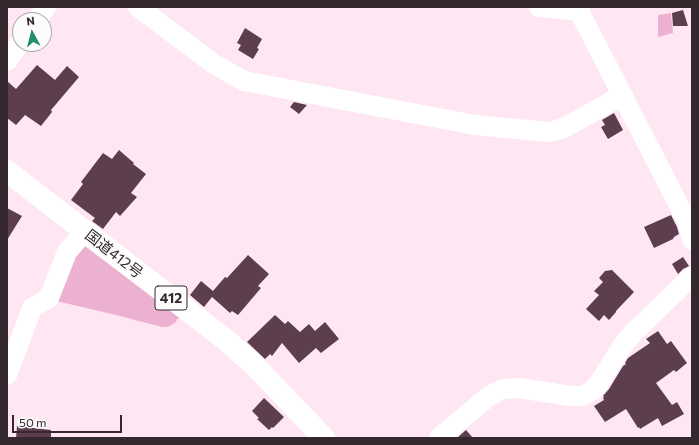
<!DOCTYPE html>
<meta charset="utf-8">
<style>
body{margin:0}
#map{position:relative;width:699px;height:445px;overflow:hidden;background:#fee7f2;font-family:Commissioner,sans-serif}
canvas{display:block}
.frame{position:absolute;inset:0;border:8px solid #35272e;pointer-events:none}
.north{position:absolute;left:12px;top:12px;width:40px;height:40px;box-sizing:border-box;background:#fbfcfb;border:1px solid #aca7a9;border-radius:50%;rotate:353deg;font-size:11px;font-weight:700;line-height:16px;text-align:center;color:#35272e}
.north::after{content:'';display:block;margin:auto;width:14px;height:18px;background:#258e6b;clip-path:polygon(50% 0,100% 100%,50% 72%,0 100%)}
.scale{position:absolute;left:12px;top:415px;width:110px;height:18px;box-sizing:border-box;border:2px solid #35272e;border-top:0;padding-left:5px;font-size:12px;line-height:14px;white-space:nowrap;color:#35272e;-webkit-text-stroke:3px #fbfcfb;paint-order:stroke}
</style>
<div id="map">
<canvas width="699" height="445"></canvas>
<div class="frame"></div>
<div class="north">N</div>
<div class="scale">50 m</div>
</div>
<script>
const ctx = document.querySelector('canvas').getContext('2d');
ctx.lineJoin = 'round';
function fill(path, color) { ctx.fillStyle = color; ctx.fill(path, 'evenodd'); }
const shape = rows => new Path2D(rows.map(r => 'M' + r).join(''));
function trace(path, color, width, dash) { ctx.strokeStyle = color; ctx.lineWidth = width; ctx.lineCap = dash ? 'butt' : 'round'; ctx.setLineDash(dash || []); ctx.stroke(path); }
function write(font, color, halo, rows, align = 'center') {
  ctx.font = font + ' Commissioner,"Noto Sans JP",sans-serif'; ctx.lineWidth = 4; ctx.setLineDash([]); ctx.textBaseline = 'middle'; ctx.strokeStyle = halo; ctx.fillStyle = color; for (const [text, x, y, turn = 0] of rows) {
    ctx.save(); ctx.translate(x, y); ctx.rotate((+turn || 0) * Math.PI / 180); ctx.textAlign = isNaN(turn) ? turn : align; if (halo) ctx.strokeText(text, 0, 0); ctx.fillText(text, 0, 0); ctx.restore();
  }
}
const green = shape([
 [671,13,673,33,658,37,658,15],
 [82,244,180,318,177,319,176,322,168,327,162,327,116,315,52,300]
]);
const building = shape([
 [683,10,688,26,673,26,672,13],
 [245,28,262,39,257,48,259,49,253,59,238,50,241,45,237,43],
 [37,65,55,80,67,66,79,77,51,110,52,112,41,126,25,115,16,125,7,118,7,81,16,89],
 [294,102,307,105,299,114,290,107],
 [614,113,623,130,608,139,601,127,605,125,602,120],
 [119,150,134,163,133,164,146,174,131,193,137,197,120,216,116,212,103,229,92,221,95,218,71,200,83,184,81,182,103,153,112,159],
 [7,208,22,216,7,240],
 [671,215,677,227,679,234,674,237,673,239,654,248,644,227],
 [248,255,269,274,258,286,261,288,238,315,232,311,230,313,212,297,204,307,190,295,201,281,213,291,225,277,227,278],
 [683,257,689,266,683,269,678,274,672,264],
 [612,270,634,292,616,311,616,312,609,320,604,315,599,321,586,309,599,295,594,291,603,282,599,278,605,271],
 [275,315,285,324,288,321,300,332,309,324,315,331,325,322,339,339,321,353,316,348,299,363,282,343,272,356,270,354,265,359,247,342],
 [658,331,667,344,671,341,687,363,676,372,674,370,656,383,672,405,677,402,684,414,662,426,658,418,640,429,639,427,638,428,626,409,605,422,594,406,604,400,603,398,604,397,603,396,609,389,623,366,626,364,625,363,628,358,650,343,646,339],
 [264,398,284,417,273,428,272,427,269,430,257,419,259,418,252,411],
 [17,426,51,430,51,438,16,438],
 [466,430,473,438,457,438]
]);
const minor = shape([
 [138,7,214,64,244,81,475,125,549,132,564,128,623,95],
 [539,7,580,11],
 [577,7,688,223,692,240],
 [37,20,46,7],
 [7,61,20,43],
 [7,375,32,308,49,298,67,252,85,231],
 [439,438,489,396,503,389,519,388,571,396,583,396,593,390,599,383,623,345,633,333,689,279,692,277]
]);
const highway = shape([
 [7,171,226,340,253,364,324,438]
]);
const shields = [
 [171,298,32]
];
const shieldNames = [
 ["412",171,298]
];
const streetNames = [
 ["国道412号",114,254,38]
];
fill(green, '#ecb1d0');
fill(building, '#5c3e4e');
trace(minor, '#fff', 20);
trace(highway, '#fff', 22);
for (const [x, y, w] of shields) { const box = new Path2D(); box.roundRect(x - w / 2, y - 12, w, 24, 3); ctx.fillStyle = '#fbfcfb'; ctx.fill(box); trace(box, '#35272e', 1); }
write('bold 14px', '#35272e', null, shieldNames);
write('15px', '#35272e', '#fbfcfb', streetNames);
</script>
